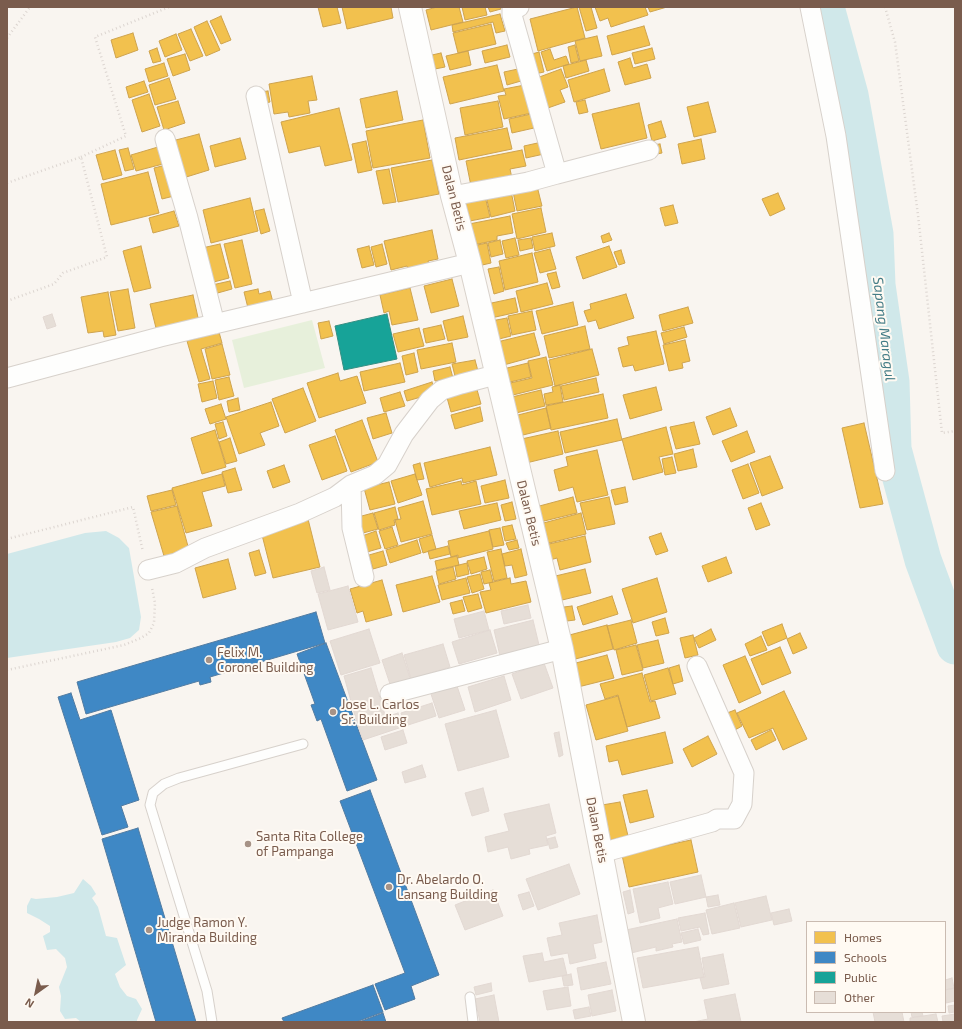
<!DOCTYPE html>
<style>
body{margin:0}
#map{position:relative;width:962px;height:1029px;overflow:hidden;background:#f9f5f0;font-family:"Exo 2",sans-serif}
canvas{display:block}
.frame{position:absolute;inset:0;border:8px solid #7a5c4d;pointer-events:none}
.legend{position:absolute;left:806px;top:921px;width:140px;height:92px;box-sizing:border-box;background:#fffaf3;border:1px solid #cabbb1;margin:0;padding:5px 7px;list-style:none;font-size:12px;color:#7a5c4d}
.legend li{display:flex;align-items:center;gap:8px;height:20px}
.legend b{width:20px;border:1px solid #cabbb1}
.north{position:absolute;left:16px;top:973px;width:40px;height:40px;-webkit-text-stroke:3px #fffaf3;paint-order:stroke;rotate:213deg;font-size:11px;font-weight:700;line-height:16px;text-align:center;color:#7a5c4d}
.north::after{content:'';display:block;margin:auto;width:14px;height:18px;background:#7a5c4d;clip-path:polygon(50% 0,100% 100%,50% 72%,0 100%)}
</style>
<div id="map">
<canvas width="962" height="1029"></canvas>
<div class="frame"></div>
<ul class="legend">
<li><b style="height:11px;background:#f2c14e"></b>Homes</li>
<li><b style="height:11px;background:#3f88c5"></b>Schools</li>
<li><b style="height:11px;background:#17a398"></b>Public</li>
<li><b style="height:11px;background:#e6ded7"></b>Other</li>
</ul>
<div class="north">N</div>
</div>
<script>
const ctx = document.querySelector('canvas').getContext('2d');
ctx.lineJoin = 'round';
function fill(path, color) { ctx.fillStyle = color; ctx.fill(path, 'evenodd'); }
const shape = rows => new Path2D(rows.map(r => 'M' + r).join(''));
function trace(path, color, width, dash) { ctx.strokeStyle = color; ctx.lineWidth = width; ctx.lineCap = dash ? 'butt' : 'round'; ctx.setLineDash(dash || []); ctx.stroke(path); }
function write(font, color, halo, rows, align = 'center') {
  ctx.font = font + ' "Exo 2",sans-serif'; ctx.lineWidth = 4; ctx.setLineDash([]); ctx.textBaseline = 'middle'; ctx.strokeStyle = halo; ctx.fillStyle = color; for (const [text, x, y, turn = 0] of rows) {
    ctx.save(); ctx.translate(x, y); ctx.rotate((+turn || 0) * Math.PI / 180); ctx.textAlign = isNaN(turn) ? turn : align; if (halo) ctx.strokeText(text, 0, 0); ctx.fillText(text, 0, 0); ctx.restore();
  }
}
const green = shape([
 [312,320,325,368,244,388,232,340]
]);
const water = shape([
 [106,531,119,538,129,548,141,617,139,630,130,638,116,642,7,658,7,554,85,533],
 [83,879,91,886,96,894,92,898,98,907,106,936,117,938,126,965,115,974,120,987,127,996,136,999,142,1009,137,1020,137,1022,81,1022,76,1018,65,1019,60,1011,61,996,59,987,67,967,65,958,56,949,47,950,43,936,50,932,50,926,39,919,27,913,27,906,31,898,36,899,57,897,74,893]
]);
const homes = shape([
 [318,7,337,7,341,23,323,27,318,7],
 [342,7,391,7,393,18,347,29,342,7],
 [437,7,459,7,463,22,431,30,426,10,437,7],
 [462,7,485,7,487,15,465,20,462,7],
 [488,7,500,7,501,9,490,12,488,7],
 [577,7,585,38,538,51,530,19,577,7],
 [579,7,591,7,597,28,586,31,579,7],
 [595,7,645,7,648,15,611,27,608,18,600,21,595,7],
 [648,7,667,7,650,12,648,7],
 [500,14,505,31,496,33,493,22,453,32,452,25,500,14],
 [221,16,231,40,221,44,210,21,221,16],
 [207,21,220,50,206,56,194,27,207,21],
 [491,24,496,44,458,53,453,33,491,24],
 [644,26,650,45,612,55,607,36,644,26],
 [191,29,203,56,190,61,178,34,191,29],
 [133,33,138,50,116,58,111,40,133,33],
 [176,34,182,50,165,57,159,41,176,34],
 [597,36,602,56,580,61,575,41,597,36],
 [507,45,510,57,485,63,482,51,507,45],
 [575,45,579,61,571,63,568,47,575,45],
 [157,48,161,61,153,63,149,51,157,48],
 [652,48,655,59,635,64,632,53,652,48],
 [550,49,554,60,566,56,569,64,547,71,541,52,550,49],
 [468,51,471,65,450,70,446,56,468,51],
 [539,52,544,72,530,75,525,56,539,52],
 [441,53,445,67,435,69,432,55,441,53],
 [185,54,190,70,173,76,167,59,185,54],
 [630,58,633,68,647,64,651,78,625,85,618,62,630,58],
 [586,60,589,71,566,78,563,66,586,60],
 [164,63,168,76,149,82,145,69,164,63],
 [497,65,504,91,450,104,443,77,497,65],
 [518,69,521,81,507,85,504,72,518,69],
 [561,69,568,87,560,90,565,102,545,109,534,79,561,69],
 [604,69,610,91,574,102,568,80,604,69],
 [312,76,317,100,308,101,310,113,289,117,288,112,274,114,269,84,312,76],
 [169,78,176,99,155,105,149,85,169,78],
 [144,81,148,92,129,98,126,87,144,81],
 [530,84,536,112,504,119,498,96,506,95,504,89,530,84],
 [268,91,270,102,261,104,259,92,268,91],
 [397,91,403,120,366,128,360,99,397,91],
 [149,94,160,126,142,132,132,100,149,94],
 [585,100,588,112,579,114,576,102,585,100],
 [178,101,185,123,164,130,157,107,178,101],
 [498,101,503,127,465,135,460,108,498,101],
 [708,102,716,132,694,137,687,107,708,102],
 [639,103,647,138,601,149,592,114,639,103],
 [339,108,352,160,325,166,320,146,289,153,281,122,339,108],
 [531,114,534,128,512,133,509,119,531,114],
 [423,120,430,158,373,168,366,131,423,120],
 [661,121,666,137,652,141,648,125,661,121],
 [507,128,512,149,459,160,455,138,507,128],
 [199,134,209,170,183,178,172,141,199,134],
 [240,138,246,159,215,167,210,146,240,138],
 [701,139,705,159,682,164,678,144,701,139],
 [366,141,372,170,358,173,352,144,366,141],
 [542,142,544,154,526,158,524,146,542,142],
 [660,144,662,153,652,155,651,145,660,144],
 [158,147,163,164,136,171,131,155,158,147],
 [128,148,134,169,125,171,119,150,128,148],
 [115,150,122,175,103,180,96,155,115,150],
 [522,150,526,166,510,169,513,183,472,191,466,161,522,150],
 [432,160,439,194,398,202,391,168,432,160],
 [166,165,174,196,162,199,154,168,166,165],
 [389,169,396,202,383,204,376,171,389,169],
 [148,172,159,213,111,225,101,184,148,172],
 [536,182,542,206,517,211,512,187,536,182],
 [510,186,515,211,491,217,485,192,510,186],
 [484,192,490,217,470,221,464,196,484,192],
 [778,193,785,209,770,216,762,199,778,193],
 [250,198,258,231,211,243,203,210,250,198],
 [673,205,678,223,665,226,660,208,673,205],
 [541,208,546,232,517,239,512,214,541,208],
 [264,209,270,231,261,234,255,211,264,209],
 [174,211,179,226,153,233,149,218,174,211],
 [510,216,513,233,497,236,497,240,473,245,469,224,510,216],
 [432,230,438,259,428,261,430,268,409,273,407,266,391,270,384,241,432,230],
 [552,233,555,246,535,251,532,237,552,233],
 [609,233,612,240,603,243,601,236,609,233],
 [515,238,519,255,506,258,502,241,515,238],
 [531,238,533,248,520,251,518,240,531,238],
 [242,240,252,284,235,288,224,244,242,240],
 [500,240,503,254,491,257,488,243,500,240],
 [487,243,491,263,478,266,473,246,487,243],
 [220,244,229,278,210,283,202,248,220,244],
 [382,244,387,264,376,267,371,247,382,244],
 [141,246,151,288,134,292,123,251,141,246],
 [369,246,374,265,362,268,357,249,369,246],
 [609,246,617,267,583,279,576,257,609,246],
 [550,249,556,269,540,273,534,253,550,249],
 [621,250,625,263,619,265,614,252,621,250],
 [532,253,538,282,505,290,499,261,532,253],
 [499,267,504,291,494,294,488,269,499,267],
 [556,272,560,287,552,289,547,274,556,272],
 [452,279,459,306,431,313,424,286,452,279],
 [230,281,232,289,214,294,212,285,230,281],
 [547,283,553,304,521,312,516,291,547,283],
 [410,288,418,320,392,325,389,311,384,313,380,295,410,288],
 [128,289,135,328,118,331,110,292,128,289],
 [258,289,259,294,270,291,274,306,249,312,244,292,258,289],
 [108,292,116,335,104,337,103,331,88,333,81,297,108,292],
 [626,294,634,318,599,329,596,320,588,322,584,311,591,309,590,304,626,294],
 [193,295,199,322,157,332,150,304,193,295],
 [515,298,518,312,491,318,487,304,515,298],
 [573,302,578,325,542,334,536,311,573,302],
 [688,307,693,323,663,331,659,315,688,307],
 [532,311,536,330,512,335,508,316,532,311],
 [463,316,468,337,448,341,443,321,463,316],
 [507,318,511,336,495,340,491,321,507,318],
 [329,321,333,336,321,339,318,323,329,321],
 [441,325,445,339,426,343,423,329,441,325],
 [585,326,590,349,549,358,544,336,585,326],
 [684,327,687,337,664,344,661,333,684,327],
 [419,328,424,346,398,352,393,334,419,328],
 [656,331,664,364,635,371,633,365,623,367,618,348,629,345,627,337,656,331],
 [219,332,222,343,201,349,210,379,199,382,187,341,219,332],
 [534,333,540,355,500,366,493,343,534,333],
 [685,340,690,361,682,363,683,368,669,371,663,345,685,340],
 [452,343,456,362,421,369,417,350,452,343],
 [222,344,230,375,212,379,205,349,222,344],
 [592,349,599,375,555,386,549,360,592,349],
 [414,353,418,372,406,375,402,356,414,353],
 [546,357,553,385,509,396,506,384,532,378,528,361,546,357],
 [475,360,478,371,455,376,452,364,475,360],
 [400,363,405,382,364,391,360,372,400,363],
 [528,363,531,377,506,383,503,369,528,363],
 [450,367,453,378,435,381,433,371,450,367],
 [338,373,340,381,357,376,366,403,319,418,307,383,338,373],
 [229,377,234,396,219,400,215,380,229,377],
 [596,378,599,392,564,400,561,386,596,378],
 [213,381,217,398,202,402,198,384,213,381],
 [432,382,435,393,407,401,404,391,432,382],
 [560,385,563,402,546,405,544,394,553,392,552,387,560,385],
 [476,386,481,404,451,412,446,394,476,386],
 [656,387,662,410,630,419,623,395,656,387],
 [303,388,316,421,285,433,272,399,303,388],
 [541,390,545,406,516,413,512,397,541,390],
 [400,392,405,406,384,412,380,398,400,392],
 [603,394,608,418,551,430,546,406,603,394],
 [238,398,240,410,229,412,227,401,238,398],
 [271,402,279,426,260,433,265,445,239,454,226,417,271,402],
 [221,404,226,419,210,424,205,409,221,404],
 [480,407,483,421,455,429,451,415,480,407],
 [546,408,551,428,515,437,510,417,546,408],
 [730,408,737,426,713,435,706,417,730,408],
 [386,413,392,433,373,439,367,418,386,413],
 [617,419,622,440,565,453,560,432,617,419],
 [362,420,378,462,351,472,335,430,362,420],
 [223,422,227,436,219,439,215,424,223,422],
 [694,422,700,444,676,449,670,427,694,422],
 [864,423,883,504,860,508,842,428,864,423],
 [666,427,673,454,659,457,663,472,633,480,622,439,666,427],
 [215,430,226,467,202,474,191,438,215,430],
 [558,431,563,454,522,464,517,440,558,431],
 [747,431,755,452,731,462,722,441,747,431],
 [335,436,347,471,322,480,309,445,335,436],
 [230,438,237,461,226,464,219,442,230,438],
 [490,447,497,475,463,483,462,478,430,487,424,463,490,447],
 [693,449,697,467,678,471,674,454,693,449],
 [597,450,608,495,577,502,573,487,559,491,554,470,568,466,566,457,597,450],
 [770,456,783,488,762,496,750,463,770,456],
 [672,457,676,473,665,475,662,459,672,457],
 [420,463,424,479,417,480,413,465,420,463],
 [748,464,759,493,743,499,732,470,748,464],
 [284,465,290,482,273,488,267,471,284,465],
 [235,468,242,490,228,493,222,472,235,468],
 [222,474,225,486,202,492,212,526,186,533,172,488,222,474],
 [415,474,422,495,398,503,391,481,415,474],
 [505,480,509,498,485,503,481,486,505,480],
 [461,481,462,485,476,481,481,504,432,515,426,489,461,481],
 [389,482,395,504,370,510,364,488,389,482],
 [625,487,628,502,615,505,611,490,625,487],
 [172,490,176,505,151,511,147,496,172,490],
 [573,497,577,513,536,523,532,508,573,497],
 [609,497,615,524,587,530,580,503,609,497],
 [423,501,432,534,401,542,395,520,401,519,398,508,423,501],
 [512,502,516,519,505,521,501,505,512,502],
 [497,503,501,520,464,529,459,511,497,503],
 [761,503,770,525,756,530,748,508,761,503],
 [177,506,189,550,164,556,151,512,177,506],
 [395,507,398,519,394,520,395,525,379,530,374,513,395,507],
 [373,513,378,529,363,533,358,517,373,513],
 [581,513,586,534,541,545,536,525,581,513],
 [308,519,320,567,273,578,261,531,308,519],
 [512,525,516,539,505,541,502,527,512,525],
 [392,527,398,545,385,549,379,531,392,527],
 [500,528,504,545,493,547,489,530,500,528],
 [376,531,381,548,367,552,362,536,376,531],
 [489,531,493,549,458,558,458,555,451,557,448,541,489,531],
 [661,533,668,551,656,555,649,537,661,533],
 [432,535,436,549,423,553,419,539,432,535],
 [585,536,591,562,560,570,557,558,543,562,540,546,585,536],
 [417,540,421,553,390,563,386,550,417,540],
 [517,540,519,548,509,550,506,543,517,540],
 [448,546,450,554,430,559,428,551,448,546],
 [501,549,507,578,494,581,487,552,501,549],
 [521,549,527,575,515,578,512,565,505,566,502,554,521,549],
 [259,550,266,573,255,576,249,553,259,550],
 [383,551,387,565,373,569,369,555,383,551],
 [457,556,459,565,437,570,435,561,457,556],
 [484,557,487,569,471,574,467,561,484,557],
 [726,557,732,573,708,582,702,566,726,557],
 [228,559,236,589,203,598,195,568,228,559],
 [467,563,469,574,457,577,455,566,467,563],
 [453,567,456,579,439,584,436,571,453,567],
 [585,569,591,593,554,602,547,578,585,569],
 [490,570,493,582,484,584,481,572,490,570],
 [480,574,484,589,472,593,467,577,480,574],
 [432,576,440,602,403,612,396,585,432,576],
 [466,578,470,593,442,600,438,585,466,578],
 [510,578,511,584,526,581,531,602,486,613,480,592,491,590,489,583,510,578],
 [657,578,667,612,633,623,622,589,657,578],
 [382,580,392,615,366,622,363,611,357,613,350,589,382,580],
 [478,594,482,608,468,612,463,597,478,594],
 [612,596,618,614,583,625,577,607,612,596],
 [462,600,465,611,453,614,450,603,462,600],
 [572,606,575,620,567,621,564,607,572,606],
 [665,618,669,633,656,636,652,622,665,618],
 [631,620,637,643,614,650,607,626,631,620],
 [782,624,787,638,768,646,762,632,782,624],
 [607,625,613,649,568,661,562,637,607,625],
 [711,629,716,640,699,648,694,638,711,629],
 [800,633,807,648,793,654,787,639,800,633],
 [693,635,698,655,685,658,680,638,693,635],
 [761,636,767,650,750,656,745,644,761,636],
 [658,640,664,663,643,668,637,645,658,640],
 [636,645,643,670,622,675,616,650,636,645],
 [780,647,791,673,762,685,751,659,780,647],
 [607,655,614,678,578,687,572,664,607,655],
 [745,656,761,693,739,703,723,665,745,656],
 [679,665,683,681,673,684,669,668,679,665],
 [668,668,676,694,651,701,644,675,668,668],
 [642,673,650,702,655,701,660,718,627,727,618,695,605,699,600,684,642,673],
 [784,691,807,739,783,750,773,728,749,738,737,713,784,691],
 [618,696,628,731,596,740,586,705,618,696],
 [735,710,742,726,735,730,727,713,735,710],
 [771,730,776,740,756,750,751,740,771,730],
 [665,732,673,763,622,775,618,760,609,762,606,746,665,732],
 [708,736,717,754,692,767,683,749,708,736],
 [647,790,654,817,630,823,623,795,647,790],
 [620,802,628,836,610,840,602,805,620,802],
 [691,840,698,872,629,887,622,855,691,840]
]);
const schools = shape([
 [316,612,325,643,210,677,211,682,200,685,199,681,86,714,77,682,316,612],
 [326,643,377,780,347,791,321,719,317,721,311,705,315,704,297,654,326,643],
 [71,693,80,720,111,710,139,800,121,806,128,827,102,835,58,697,71,693],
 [370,790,439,975,411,986,415,999,385,1010,375,984,405,973,340,801,370,790],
 [138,828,196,1022,156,1022,102,839,138,828],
 [373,985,383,1012,356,1022,284,1022,282,1018,373,985],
 [383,1013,386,1022,359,1022,383,1013]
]);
const public = shape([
 [387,314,397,359,344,370,335,326,387,314]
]);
const river = shape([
 [826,7,850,95,875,234,877,285,891,382,893,449,923,560,955,646]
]);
const building = shape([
 [52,314,56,326,47,329,43,317,52,314],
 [324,567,330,590,317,593,311,571,324,567],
 [348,586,358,622,328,630,318,594,348,586],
 [528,605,531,618,504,624,501,611,528,605],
 [484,611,489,630,459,638,454,619,484,611],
 [533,620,539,645,500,656,494,630,533,620],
 [369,629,380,663,341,675,330,641,369,629],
 [490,630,497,653,459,664,452,642,490,630],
 [443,644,450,667,411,679,404,655,443,644],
 [402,653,411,681,391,687,382,660,402,653],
 [544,663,553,688,521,699,512,674,544,663],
 [371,668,385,715,357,723,344,676,371,668],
 [504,676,511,700,475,712,468,687,504,676],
 [456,683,465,710,439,718,430,691,456,683],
 [432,703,436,716,405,726,401,713,432,703],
 [496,710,509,757,458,771,445,724,496,710],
 [398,713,402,727,363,740,358,726,398,713],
 [403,730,407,743,385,750,381,737,403,730],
 [559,732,563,755,559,757,554,733,559,732],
 [422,765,426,777,405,783,402,772,422,765],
 [483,788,489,811,472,816,465,793,483,788],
 [549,804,556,833,546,836,548,845,529,849,530,854,511,859,508,847,488,852,485,837,509,831,504,814,549,804],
 [555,837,558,847,550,849,547,839,555,837],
 [569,864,580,894,538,910,526,879,569,864],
 [701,875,706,897,675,904,670,882,701,875],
 [668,882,673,904,658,908,660,918,640,923,633,889,668,882],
 [493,890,503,916,465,930,455,905,493,890],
 [630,890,634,912,628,914,623,892,630,890],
 [529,892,534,906,523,910,518,895,529,892],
 [718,895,720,905,708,907,706,897,718,895],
 [766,896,772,920,741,927,735,903,766,896],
 [734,903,740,928,712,934,706,910,734,903],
 [789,909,792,921,774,925,771,913,789,909],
 [705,913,709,934,703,935,700,927,681,931,678,918,705,913],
 [597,915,602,942,593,944,596,958,570,964,568,953,551,956,547,938,562,935,559,923,597,915],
 [677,919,682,942,672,944,673,947,656,951,656,947,631,953,626,930,677,919],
 [698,929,701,940,684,944,681,933,698,929],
 [698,947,704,977,643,988,637,958,698,947],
 [542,953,544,962,563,958,567,975,529,982,523,956,542,953],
 [723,954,729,984,703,989,700,978,705,977,702,958,723,954],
 [606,962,611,984,581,990,577,968,606,962],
 [571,974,573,985,564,986,562,976,571,974],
 [952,978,954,988,945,990,945,980,952,978],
 [491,983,492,991,476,995,474,987,491,983],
 [568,987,571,1006,547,1010,543,991,568,987],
 [955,988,955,1001,946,1003,945,990,955,988],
 [612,990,616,1011,592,1016,588,995,612,990],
 [735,994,741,1022,693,1022,708,1019,704,1000,735,994],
 [494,995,499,1022,480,1022,475,999,494,995],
 [955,1005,955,1012,949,1013,948,1006,955,1005],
 [589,1007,591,1016,575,1019,573,1010,589,1007],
 [873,1012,902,1012,904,1022,875,1022,873,1012],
 [911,1012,922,1012,923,1016,912,1017,911,1012],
 [936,1014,938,1022,910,1022,910,1018,936,1014],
 [955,1014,955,1022,943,1022,942,1016,955,1014]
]);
const path = shape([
 [885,7,895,42,918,215,942,433,955,431],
 [7,38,30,7],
 [81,157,126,136,95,37,169,7],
 [7,183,81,157,107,257,63,273,54,284,7,301],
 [7,539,133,507,143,552],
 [7,670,124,645,141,638,149,633,154,623,155,603,152,588]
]);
const lane = shape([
 [470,997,473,1022],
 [212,1022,207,991,150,805,153,793,164,784,179,778,303,744]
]);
const street = shape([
 [810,7,836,136,885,471],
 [256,96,303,303],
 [165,139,188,218,215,324],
 [557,174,649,150],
 [452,196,528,182,557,174,512,15,512,10,519,7],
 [7,378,160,337,470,263],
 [351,485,352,528,364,577],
 [148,570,176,563,205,548,300,513,335,497,351,485,375,475,387,465,404,434,430,400,442,390,461,384,495,375],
 [390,694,562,649],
 [601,853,712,822,717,819,734,819,742,804,744,773,697,666]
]);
const secondary = shape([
 [410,7,452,196,470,263,562,649,634,1022]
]);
const markers = [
 [209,660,4,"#a69286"],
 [333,712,4,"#a69286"],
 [248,844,4,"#a69286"],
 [389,887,4,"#a69286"],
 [149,930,4,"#a69286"]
];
const streetNames = [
 ["Dalan Betis",454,198,76],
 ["Dalan Betis",529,513,76],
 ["Dalan Betis",597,830,79]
];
const poiNames = [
 ["Felix M.",217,653],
 ["Coronel Building",217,668],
 ["Jose L. Carlos",341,705],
 ["Sr. Building",341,720],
 ["Santa Rita College",256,837],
 ["of Pampanga",256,852],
 ["Dr. Abelardo O.",397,880],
 ["Lansang Building",397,895],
 ["Judge Ramon Y.",157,923],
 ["Miranda Building",157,938]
];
const waterNames = [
 ["Sapang Maragul",884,329,83]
];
fill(green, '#e7f0db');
fill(water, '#d0e8ea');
fill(homes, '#f2c14e');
trace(homes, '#cea34e', 1);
fill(schools, '#3f88c5');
trace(schools, '#517ba1', 1);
fill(public, '#17a398');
trace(public, '#358e82', 1);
trace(river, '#d0e8ea', 37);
fill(building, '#e6ded7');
trace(building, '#e2d8d2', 1);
trace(lane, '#d7d1cb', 11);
trace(street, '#d7d1cb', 21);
trace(secondary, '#d9d2cb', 24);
trace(path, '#dcd5d0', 2.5, [1, 3]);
trace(lane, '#fefefd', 9);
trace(street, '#fefefd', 19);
trace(secondary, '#fefefd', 22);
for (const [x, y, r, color] of markers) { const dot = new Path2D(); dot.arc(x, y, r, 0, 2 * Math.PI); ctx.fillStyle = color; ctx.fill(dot); trace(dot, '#fffaf3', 1.5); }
write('13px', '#7a5c4d', '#fffaf3', streetNames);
write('13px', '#7a5c4d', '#fffaf3', poiNames, 'left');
write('italic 14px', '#437c86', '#fffaf3', waterNames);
</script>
